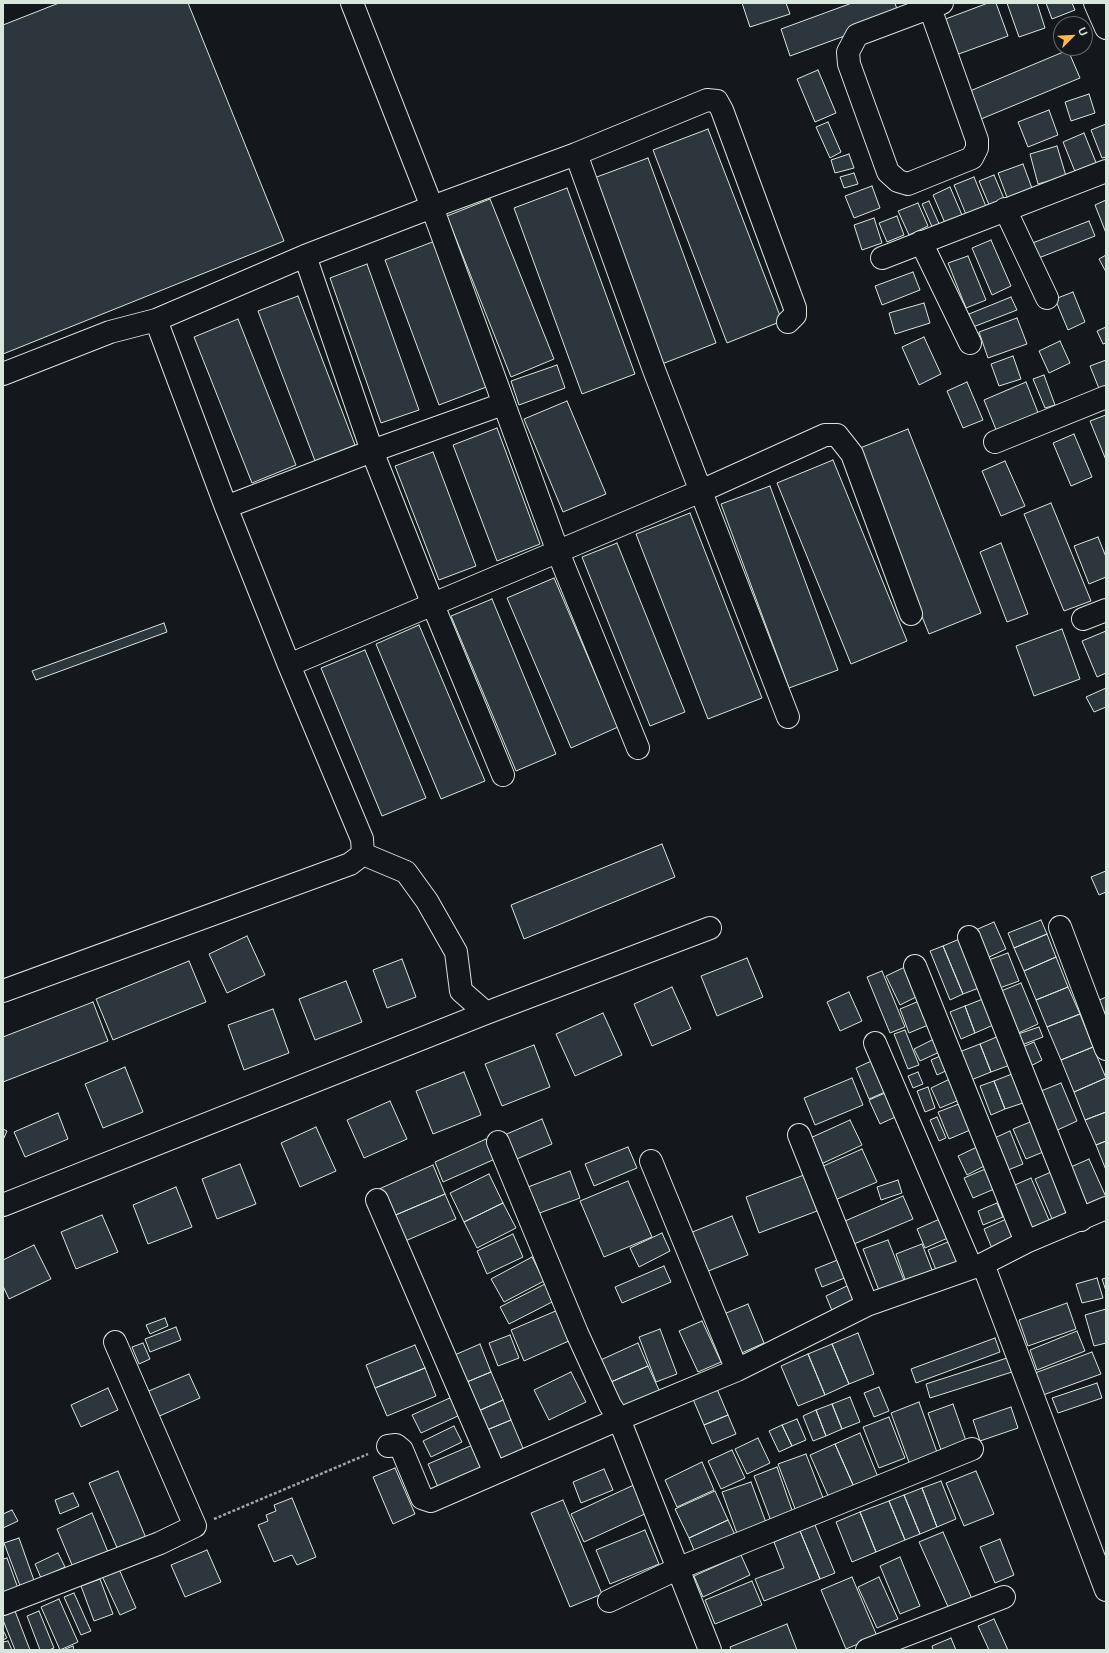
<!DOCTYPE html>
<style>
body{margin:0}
#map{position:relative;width:1109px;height:1653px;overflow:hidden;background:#14181c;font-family:Arial,sans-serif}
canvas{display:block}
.frame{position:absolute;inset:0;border:4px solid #d8e6dc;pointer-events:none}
.north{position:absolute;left:1053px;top:16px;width:40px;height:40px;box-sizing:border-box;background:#14181c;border:1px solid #626a69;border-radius:50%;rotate:66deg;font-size:11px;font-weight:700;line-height:16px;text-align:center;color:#d8e6dc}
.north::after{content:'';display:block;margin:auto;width:14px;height:18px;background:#ffb74d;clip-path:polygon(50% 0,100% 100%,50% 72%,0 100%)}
</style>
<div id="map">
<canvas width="1109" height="1653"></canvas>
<div class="frame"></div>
<div class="north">U</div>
</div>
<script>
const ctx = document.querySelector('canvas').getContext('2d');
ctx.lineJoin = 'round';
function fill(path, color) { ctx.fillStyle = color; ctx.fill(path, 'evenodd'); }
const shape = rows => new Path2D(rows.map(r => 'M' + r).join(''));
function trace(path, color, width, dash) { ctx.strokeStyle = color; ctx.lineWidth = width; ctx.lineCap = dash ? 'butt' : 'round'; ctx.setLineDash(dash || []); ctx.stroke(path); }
const building = shape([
 [59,3,188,3,284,241,3,354,3,25,59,3],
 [742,3,786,3,790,14,750,27,742,3],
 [852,3,895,3,899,16,790,56,781,29,852,3],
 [988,3,996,3,1008,36,956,55,943,20,988,3],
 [1007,3,1037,3,1045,28,1019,37,1007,3],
 [1046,3,1072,3,1075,10,1052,19,1046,3],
 [1068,50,1080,78,981,119,970,91,1068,50],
 [818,70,836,113,815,122,797,79,818,70],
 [1089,94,1095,113,1071,121,1065,102,1089,94],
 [1049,110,1058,135,1028,147,1018,122,1049,110],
 [828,122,841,152,830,158,816,127,828,122],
 [1106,124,1106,157,1102,158,1091,130,1106,124],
 [708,129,782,321,727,343,653,150,708,129],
 [1084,133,1097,165,1076,174,1063,142,1084,133],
 [1057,146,1066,176,1038,184,1030,154,1057,146],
 [849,154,854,168,835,173,831,160,849,154],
 [648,158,716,343,662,364,594,178,648,158],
 [1023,164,1033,191,1008,200,998,173,1023,164],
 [854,173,858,184,844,188,840,177,854,173],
 [994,175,1005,201,990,207,979,181,994,175],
 [974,177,987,209,967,217,954,185,974,177],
 [872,186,880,208,854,218,845,196,872,186],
 [950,187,962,215,945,223,933,195,950,187],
 [567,188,635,374,582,394,514,208,567,188],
 [490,199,554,359,511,377,447,216,490,199],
 [1106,200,1106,233,1095,205,1106,200],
 [929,201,940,226,933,229,922,204,929,201],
 [918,203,928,226,909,235,898,211,918,203],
 [897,216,904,235,887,242,879,223,897,216],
 [874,218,882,243,862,250,854,225,874,218],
 [1089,221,1095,236,1036,259,1030,244,1089,221],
 [991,240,1011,286,992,295,972,248,991,240],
 [435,241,489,386,439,405,385,260,435,241],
 [1106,255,1106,272,1099,259,1106,255],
 [968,256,986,300,966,308,948,263,968,256],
 [367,264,419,410,381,423,330,278,367,264],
 [913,272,920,290,882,305,875,286,913,272],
 [1073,292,1085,322,1068,330,1055,299,1073,292],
 [298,296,355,445,315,461,258,311,298,296],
 [1011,297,1017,310,973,327,969,314,1011,297],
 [924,303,930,323,895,334,889,313,924,303],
 [1017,318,1027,344,988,358,979,332,1017,318],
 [238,319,296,465,252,483,194,337,238,319],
 [1106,327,1106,343,1103,344,1097,331,1106,327],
 [924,337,941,374,919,385,902,347,924,337],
 [1060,341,1070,363,1049,373,1039,351,1060,341],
 [1013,356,1021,379,999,386,991,364,1013,356],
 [1106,360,1106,389,1100,391,1090,366,1106,360],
 [557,365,565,388,519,405,511,381,557,365],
 [1044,375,1055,405,1045,408,1033,379,1044,375],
 [967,382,983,420,963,428,947,391,967,382],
 [1026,382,1039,415,997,432,984,400,1026,382],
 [567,401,606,494,563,512,524,419,567,401],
 [1106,415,1106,460,1090,421,1106,415],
 [497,428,540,544,497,561,453,445,497,428],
 [908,429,981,613,929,634,855,450,908,429],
 [1074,434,1092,477,1071,486,1053,443,1074,434],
 [433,452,476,566,439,580,395,466,433,452],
 [833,460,907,641,851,664,777,483,833,460],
 [1005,461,1025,506,1001,516,982,471,1005,461],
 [770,486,838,670,789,688,721,504,770,486],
 [1051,503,1091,601,1064,611,1024,514,1051,503],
 [690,513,762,698,708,719,636,534,690,513],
 [1098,537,1106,557,1106,577,1089,584,1074,546,1098,537],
 [617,543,685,712,650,726,582,557,617,543],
 [1001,543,1028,614,1007,622,980,552,1001,543],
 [554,578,618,727,571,748,507,598,554,578],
 [492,599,556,754,516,771,451,616,492,599],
 [164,623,167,632,36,680,32,671,164,623],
 [419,625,485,781,441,799,376,644,419,625],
 [1062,629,1080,679,1034,696,1016,646,1062,629],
 [1106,631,1106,673,1097,677,1082,641,1106,631],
 [365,650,426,798,382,816,321,668,365,650],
 [1106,688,1106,707,1094,712,1086,697,1106,688],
 [662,844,675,877,524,939,511,905,662,844],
 [1106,871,1106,892,1099,895,1091,877,1106,871],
 [1041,920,1047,934,1014,948,1008,933,1041,920],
 [994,922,1006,949,983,960,971,932,994,922],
 [1047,934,1056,957,1024,971,1014,948,1047,934],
 [247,936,265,975,227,993,209,954,247,936],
 [964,937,984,986,963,994,943,946,964,937],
 [943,946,963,994,950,1000,930,951,943,946],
 [1008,953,1019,981,994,990,983,962,1008,953],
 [1056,957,1068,987,1036,1000,1024,971,1056,957],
 [747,958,763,997,717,1016,701,976,747,958],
 [402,959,416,997,387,1008,373,970,402,959],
 [189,961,206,1002,113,1040,96,999,189,961],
 [907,966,920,995,900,1005,886,976,907,966],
 [882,971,905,1027,890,1033,867,977,882,971],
 [346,981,362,1022,315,1040,299,999,346,981],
 [1021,983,1038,1024,1014,1035,996,993,1021,983],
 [672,987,691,1029,652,1046,634,1004,672,987],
 [1068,987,1080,1014,1047,1027,1036,1000,1068,987],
 [849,992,862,1021,840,1031,827,1002,849,992],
 [988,997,998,1023,975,1033,965,1006,988,997],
 [1106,997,1106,1029,1093,1003,1106,997],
 [924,999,933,1023,909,1033,900,1009,924,999],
 [93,1002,108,1041,3,1082,3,1037,93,1002],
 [965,1006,975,1033,961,1039,950,1012,965,1006],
 [273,1009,289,1053,244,1070,228,1025,273,1009],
 [603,1013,622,1055,575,1076,556,1034,603,1013],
 [1080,1014,1093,1047,1061,1060,1047,1027,1080,1014],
 [1039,1027,1043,1037,1019,1046,1015,1035,1039,1027],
 [905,1030,919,1065,908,1069,894,1034,905,1030],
 [940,1036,946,1049,920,1061,914,1049,940,1036],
 [999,1036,1010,1065,991,1072,980,1044,999,1036],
 [1034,1042,1042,1060,1027,1068,1018,1049,1034,1042],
 [980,1044,991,1072,966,1082,954,1054,980,1044],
 [534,1045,550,1087,502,1106,485,1064,534,1045],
 [1093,1047,1106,1078,1074,1092,1061,1060,1093,1047],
 [945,1054,952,1068,937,1075,931,1060,945,1054],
 [878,1058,892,1089,869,1099,856,1068,878,1058],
 [125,1067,143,1112,103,1128,85,1084,125,1067],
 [464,1072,481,1115,433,1134,416,1091,464,1072],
 [918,1072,923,1084,913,1088,908,1076,918,1072],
 [1012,1074,1023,1103,1005,1109,994,1081,1012,1074],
 [954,1077,964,1098,940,1108,931,1088,954,1077],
 [852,1078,863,1105,815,1125,804,1098,852,1078],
 [1106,1078,1106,1112,1085,1120,1074,1092,1106,1078],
 [994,1081,1005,1109,991,1115,980,1086,994,1081],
 [1061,1083,1077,1121,1053,1132,1036,1093,1061,1083],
 [928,1087,935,1108,925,1112,917,1091,928,1087],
 [892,1090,902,1114,880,1124,869,1100,892,1090],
 [390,1101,407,1139,364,1158,347,1120,390,1101],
 [964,1102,975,1128,949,1139,938,1112,964,1102],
 [1106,1112,1106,1141,1096,1145,1085,1120,1106,1112],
 [58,1113,68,1139,25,1157,14,1132,58,1113],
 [937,1117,946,1138,939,1141,930,1120,937,1117],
 [542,1119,552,1144,512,1161,502,1136,542,1119],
 [850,1120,862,1145,819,1165,808,1139,850,1120],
 [1035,1120,1048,1150,1026,1159,1013,1129,1035,1120],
 [316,1127,336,1171,300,1187,281,1143,316,1127],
 [3,1129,7,1131,3,1140,3,1129],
 [1010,1131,1023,1164,1003,1172,990,1140,1010,1131],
 [486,1139,495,1159,443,1182,435,1162,486,1139],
 [1106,1141,1106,1170,1096,1145,1106,1141],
 [628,1147,637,1168,594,1186,585,1164,628,1147],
 [977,1147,986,1165,967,1175,958,1156,977,1147],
 [862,1149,877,1182,835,1200,821,1167,862,1149],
 [1089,1159,1106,1197,1083,1212,1064,1170,1089,1159],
 [240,1164,256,1204,217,1219,202,1179,240,1164],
 [433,1165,445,1194,391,1217,379,1189,433,1165],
 [990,1167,999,1187,973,1198,964,1178,990,1167],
 [1058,1169,1078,1216,1055,1226,1035,1179,1058,1169],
 [570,1171,580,1198,537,1214,528,1187,570,1171],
 [489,1174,503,1203,464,1222,450,1193,489,1174],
 [804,1175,817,1211,759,1233,746,1197,804,1175],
 [1031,1178,1052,1227,1028,1237,1008,1188,1031,1178],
 [898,1180,902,1193,881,1200,877,1187,898,1180],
 [628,1181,652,1237,604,1257,580,1201,628,1181],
 [176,1187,192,1227,148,1244,133,1205,176,1187],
 [445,1194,456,1219,403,1242,391,1217,445,1194],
 [903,1196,913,1219,854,1244,845,1221,903,1196],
 [503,1203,516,1228,477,1248,464,1222,503,1203],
 [997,1203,1003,1217,983,1225,978,1211,997,1203],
 [102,1215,118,1252,76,1269,61,1232,102,1215],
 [732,1216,748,1255,706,1272,690,1233,732,1216],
 [1011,1217,1020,1240,993,1251,984,1229,1011,1217],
 [942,1218,950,1237,925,1248,917,1229,942,1218],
 [662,1233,670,1251,639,1267,630,1248,662,1233],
 [513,1234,523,1257,487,1274,477,1251,513,1234],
 [888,1240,905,1283,880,1293,863,1249,888,1240],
 [953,1240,963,1264,938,1275,928,1250,953,1240],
 [922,1244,934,1275,907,1285,896,1254,922,1244],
 [34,1245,51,1279,9,1299,3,1286,3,1260,34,1245],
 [532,1257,544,1281,504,1302,491,1279,532,1257],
 [840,1259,847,1277,822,1287,815,1269,840,1259],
 [664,1266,671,1282,622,1303,615,1287,664,1266],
 [1097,1278,1103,1298,1082,1303,1076,1284,1097,1278],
 [1106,1278,1106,1291,1102,1279,1106,1278],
 [545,1284,554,1301,509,1324,500,1307,545,1284],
 [851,1284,859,1301,833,1313,826,1296,851,1284],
 [1067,1303,1076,1329,1028,1346,1019,1320,1067,1303],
 [748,1304,764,1343,735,1356,719,1316,748,1304],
 [1106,1309,1106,1343,1094,1346,1085,1315,1106,1309],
 [558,1310,571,1340,524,1361,511,1330,558,1310],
 [165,1318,168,1326,150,1334,146,1325,165,1318],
 [702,1321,721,1362,698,1372,679,1331,702,1321],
 [176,1327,181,1340,150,1352,145,1339,176,1327],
 [660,1329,677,1374,656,1382,639,1337,660,1329],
 [1077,1331,1085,1351,1037,1370,1030,1350,1077,1331],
 [858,1333,874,1374,849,1384,832,1344,858,1333],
 [510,1335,519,1358,498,1366,489,1343,510,1335],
 [995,1338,1000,1352,916,1383,911,1369,995,1338],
 [143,1343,150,1359,139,1364,132,1347,143,1343],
 [638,1343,648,1366,604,1385,594,1363,638,1343],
 [480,1344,491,1372,462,1384,450,1357,480,1344],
 [832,1344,849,1384,825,1395,808,1354,832,1344],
 [415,1345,425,1368,375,1388,366,1365,415,1345],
 [1092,1352,1101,1374,1043,1395,1035,1373,1092,1352],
 [808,1354,825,1395,798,1406,781,1366,808,1354],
 [1007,1358,1012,1372,930,1398,926,1384,1007,1358],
 [648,1366,660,1392,616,1412,604,1385,648,1366],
 [425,1368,436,1396,387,1416,375,1388,425,1368],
 [491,1372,503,1400,474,1413,462,1384,491,1372],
 [571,1372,586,1402,549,1420,534,1390,571,1372],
 [189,1374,200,1398,155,1418,144,1393,189,1374],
 [714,1382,728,1415,704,1425,690,1392,714,1382],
 [1097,1383,1102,1398,1058,1413,1052,1398,1097,1383],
 [879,1387,889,1411,874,1417,864,1393,879,1387],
 [108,1388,118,1410,81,1427,71,1405,108,1388],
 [452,1397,460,1415,421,1433,412,1415,452,1397],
 [850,1397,860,1422,842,1429,832,1404,850,1397],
 [503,1400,511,1420,482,1432,474,1413,503,1400],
 [919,1402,938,1455,910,1465,891,1413,919,1402],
 [832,1404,842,1429,826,1436,816,1410,832,1404],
 [953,1404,966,1441,941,1450,928,1413,953,1404],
 [1011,1407,1018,1428,980,1441,973,1420,1011,1407],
 [816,1410,826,1436,813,1441,803,1416,816,1410],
 [728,1415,736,1434,712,1444,704,1425,728,1415],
 [889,1417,905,1458,879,1468,863,1427,889,1417],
 [797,1419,806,1440,792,1446,782,1425,797,1419],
 [511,1420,525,1453,496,1465,482,1432,511,1420],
 [782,1425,792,1446,779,1452,769,1431,782,1425],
 [454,1426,462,1442,431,1457,423,1441,454,1426],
 [860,1433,878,1477,854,1487,835,1444,860,1433],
 [758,1438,770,1463,747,1474,735,1449,758,1438],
 [475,1444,487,1471,440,1492,428,1464,475,1444],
 [835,1444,854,1487,829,1498,810,1455,835,1444],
 [732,1450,745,1478,721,1489,708,1461,732,1450],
 [806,1454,825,1503,797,1514,778,1464,806,1454],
 [702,1462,714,1490,677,1507,665,1480,702,1462],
 [777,1467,793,1513,771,1521,754,1476,777,1467],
 [395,1468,415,1514,393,1524,373,1477,395,1468],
 [604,1469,613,1490,581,1503,573,1482,604,1469],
 [118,1471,146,1538,118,1550,89,1483,118,1471],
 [976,1471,994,1514,964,1526,946,1483,976,1471],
 [941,1481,956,1519,937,1527,922,1488,941,1481],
 [751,1482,768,1528,739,1539,722,1492,751,1482],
 [636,1484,649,1512,584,1542,571,1514,636,1484],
 [922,1488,937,1527,920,1534,904,1495,922,1488],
 [715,1491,728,1520,689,1538,675,1509,715,1491],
 [73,1493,79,1506,60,1514,55,1500,73,1493],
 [904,1495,920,1534,905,1540,889,1501,904,1495],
 [292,1498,316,1557,297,1565,292,1555,274,1562,258,1525,268,1521,266,1515,276,1511,274,1505,292,1498],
 [563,1500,602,1594,570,1607,531,1513,563,1500],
 [889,1501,905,1540,876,1552,860,1512,889,1501],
 [12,1510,18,1521,3,1528,3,1514,12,1510],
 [860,1512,876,1552,852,1562,836,1522,860,1512],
 [92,1513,110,1557,75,1572,57,1529,92,1513],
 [728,1520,736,1537,696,1555,689,1538,728,1520],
 [815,1525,835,1573,820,1579,800,1531,815,1525],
 [645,1530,659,1564,610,1584,596,1550,645,1530],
 [800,1531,820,1579,764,1601,755,1579,784,1568,774,1542,800,1531],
 [943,1532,972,1599,949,1609,919,1542,943,1532],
 [19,1538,36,1586,22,1591,4,1543,19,1538],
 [1000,1539,1014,1575,995,1583,980,1547,1000,1539],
 [207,1550,221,1582,185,1597,171,1565,207,1550],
 [58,1553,65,1567,41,1578,35,1564,58,1553],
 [741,1555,750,1575,703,1597,694,1576,741,1555],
 [900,1557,920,1606,900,1614,880,1566,900,1557],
 [7,1558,19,1591,3,1597,3,1559,7,1558],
 [119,1569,136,1608,120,1615,102,1576,119,1569],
 [852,1577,877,1636,846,1649,821,1590,852,1577],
 [879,1577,898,1619,877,1628,858,1587,879,1577],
 [100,1579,113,1614,94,1621,81,1586,100,1579],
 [752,1581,762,1605,715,1624,705,1600,752,1581],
 [74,1593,91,1631,81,1635,64,1597,74,1593],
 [59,1599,78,1642,60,1650,41,1607,59,1599],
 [15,1611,30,1650,15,1650,3,1620,3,1616,15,1611],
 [39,1611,54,1648,49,1650,40,1650,27,1616,39,1611],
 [994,1619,1008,1650,989,1650,978,1626,994,1619],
 [787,1624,797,1650,731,1650,730,1647,787,1624],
 [3,1630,7,1638,3,1640,3,1630],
 [951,1638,956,1650,933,1650,932,1646,951,1638],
 [8,1641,12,1650,3,1650,3,1642,8,1641],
 [73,1646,74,1650,63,1650,73,1646]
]);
const path = shape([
 [214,1519,368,1454]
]);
const minor = shape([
 [352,3,432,207,576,154,707,100,717,101,722,110,795,308,795,315,788,322],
 [1095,3,1106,28],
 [930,8,977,140,977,148,972,158,908,184,898,181,888,172,849,64,848,52,857,35,942,3],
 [576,154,654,370,788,717],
 [1005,209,1047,298],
 [921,242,970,343],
 [305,256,372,451,433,605,503,775],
 [882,258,1106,171],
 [3,374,110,332,156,320,305,256,432,207,558,552,638,748],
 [995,442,1106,397],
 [226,507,372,451,503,404],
 [1083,619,1106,610],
 [289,665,701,491,825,435,837,435,852,454,911,614],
 [363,854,406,872,427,901,456,952,461,991,486,1013],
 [1060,927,1106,1049],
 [969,937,1081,1220],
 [915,966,1026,1242],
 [3,991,350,864,363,854,362,839,289,665,226,507,156,320],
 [875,1043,971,1267],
 [799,1135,867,1305],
 [498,1142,577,1333,610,1405,619,1419,710,1650],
 [651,1161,737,1370],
 [377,1200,495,1473],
 [3,1205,486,1013,710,928],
 [983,1264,1106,1590],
 [388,1446,396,1445,402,1450,422,1498,431,1501,619,1419,737,1370,867,1305,983,1264,1026,1242,1106,1208],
 [609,1601,677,1569,972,1449],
 [3,1604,160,1543,195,1526,115,1342],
 [867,1650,1004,1597]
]);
fill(building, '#2c363c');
trace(building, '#d8e6dc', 1);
trace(minor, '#d8e6dc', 24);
trace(path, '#9da8a2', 2.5, [3, 2]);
trace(minor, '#14181c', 22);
</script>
